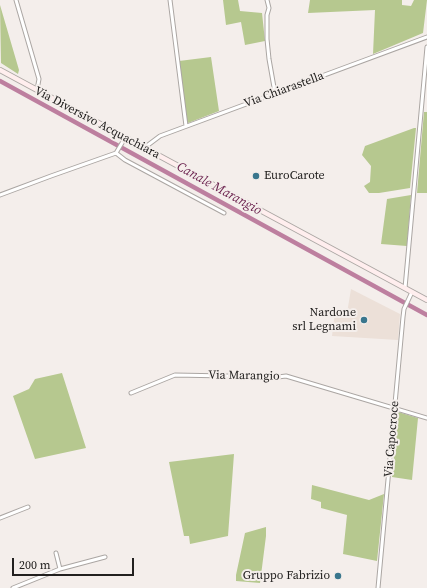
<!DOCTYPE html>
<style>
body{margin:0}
#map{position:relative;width:427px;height:588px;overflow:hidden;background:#f4eeeb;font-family:"Source Serif 4",serif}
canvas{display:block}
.scale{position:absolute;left:12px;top:558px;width:122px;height:18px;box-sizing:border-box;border:2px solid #22201f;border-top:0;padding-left:5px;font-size:12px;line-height:14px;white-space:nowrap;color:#22201f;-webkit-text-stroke:3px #f4eeeb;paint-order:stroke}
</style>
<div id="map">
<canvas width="427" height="588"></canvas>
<div class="scale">200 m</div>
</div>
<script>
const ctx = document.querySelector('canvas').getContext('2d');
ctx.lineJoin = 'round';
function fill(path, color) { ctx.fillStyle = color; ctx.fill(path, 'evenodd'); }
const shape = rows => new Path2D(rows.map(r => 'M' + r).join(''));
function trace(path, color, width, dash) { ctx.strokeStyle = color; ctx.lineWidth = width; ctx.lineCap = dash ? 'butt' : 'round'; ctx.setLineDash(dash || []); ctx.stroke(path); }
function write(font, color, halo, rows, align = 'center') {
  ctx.font = font + ' "Source Serif 4",serif'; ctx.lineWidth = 4; ctx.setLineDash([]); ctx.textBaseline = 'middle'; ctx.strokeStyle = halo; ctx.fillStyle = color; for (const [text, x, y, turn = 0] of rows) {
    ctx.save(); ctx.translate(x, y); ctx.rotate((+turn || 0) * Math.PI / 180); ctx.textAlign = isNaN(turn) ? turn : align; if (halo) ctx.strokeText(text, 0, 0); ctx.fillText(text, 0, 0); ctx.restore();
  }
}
const built = shape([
 [351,289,400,314,398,340,332,336,335,312,347,313]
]);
const green = shape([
 [223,0,238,0,240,11,262,13,265,41,245,45,241,22,226,25],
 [310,0,402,0,402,5,411,6,414,0,427,0,423,33,373,54,375,10,308,13],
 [0,5,19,70,18,74,1,63],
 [211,57,219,111,188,123,186,121,179,61],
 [424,112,427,112,427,193,417,193],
 [414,128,416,128,410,188,379,193,369,193,364,186,370,182,371,166,362,155,365,146],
 [411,195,407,246,381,244,387,199],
 [62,373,86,448,35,459,13,396,29,389,35,379],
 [398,412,418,418,412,480,392,477],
 [234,454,228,536,190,544,189,536,184,536,169,462],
 [312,485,369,500,384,494,377,561,343,554,347,515,321,508,321,502,311,499],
 [266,527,266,536,260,583,236,581,236,575,245,533]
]);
const canal = shape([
 [0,81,427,315]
]);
const minor = shape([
 [16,0,39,79,37,90],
 [170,0,186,126],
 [267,0,269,8,267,15,267,39,269,59,275,93],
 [144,148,160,136,427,37],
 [116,153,125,160,224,213],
 [0,195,51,176,116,153,125,138],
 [405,288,427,47],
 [131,393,175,375,278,377,286,376,427,418],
 [0,518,28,507],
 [56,553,60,569],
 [13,588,60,569,105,557],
 [378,588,403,317,404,309,412,292]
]);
const secondary = shape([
 [0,70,427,300]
]);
const markers = [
 [256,176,4,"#39768d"],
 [364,320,4,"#39768d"],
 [338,576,4,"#39768d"]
];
const streetNames = [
 ["Via Chiarastella",284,90,-20],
 ["Via Diversivo Acquachiara",97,123,28],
 ["Via Marangio",244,376,1],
 ["Via Capocroce",392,439,-85]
];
const poiNames = [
 ["EuroCarote",264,176,"left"],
 ["Nardone",356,313],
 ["srl Legnami",356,327],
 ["Gruppo Fabrizio",330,576]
];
const waterNames = [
 ["Canale Marangio",219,189,29]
];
fill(built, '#ece0d8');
fill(green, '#b6c88f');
trace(canal, '#bd7f9f', 4.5);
trace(minor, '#aba6a3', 5);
trace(secondary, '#aba6a3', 6);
trace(minor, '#fff', 3);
trace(secondary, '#fee', 4.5);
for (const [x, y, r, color] of markers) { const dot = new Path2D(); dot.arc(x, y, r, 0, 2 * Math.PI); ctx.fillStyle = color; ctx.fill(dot); trace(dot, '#f4eeeb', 1.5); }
write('12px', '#22201f', '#f4eeeb', streetNames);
write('12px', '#22201f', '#f4eeeb', poiNames, 'right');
write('italic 13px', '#681e4b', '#f4eeeb', waterNames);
</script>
